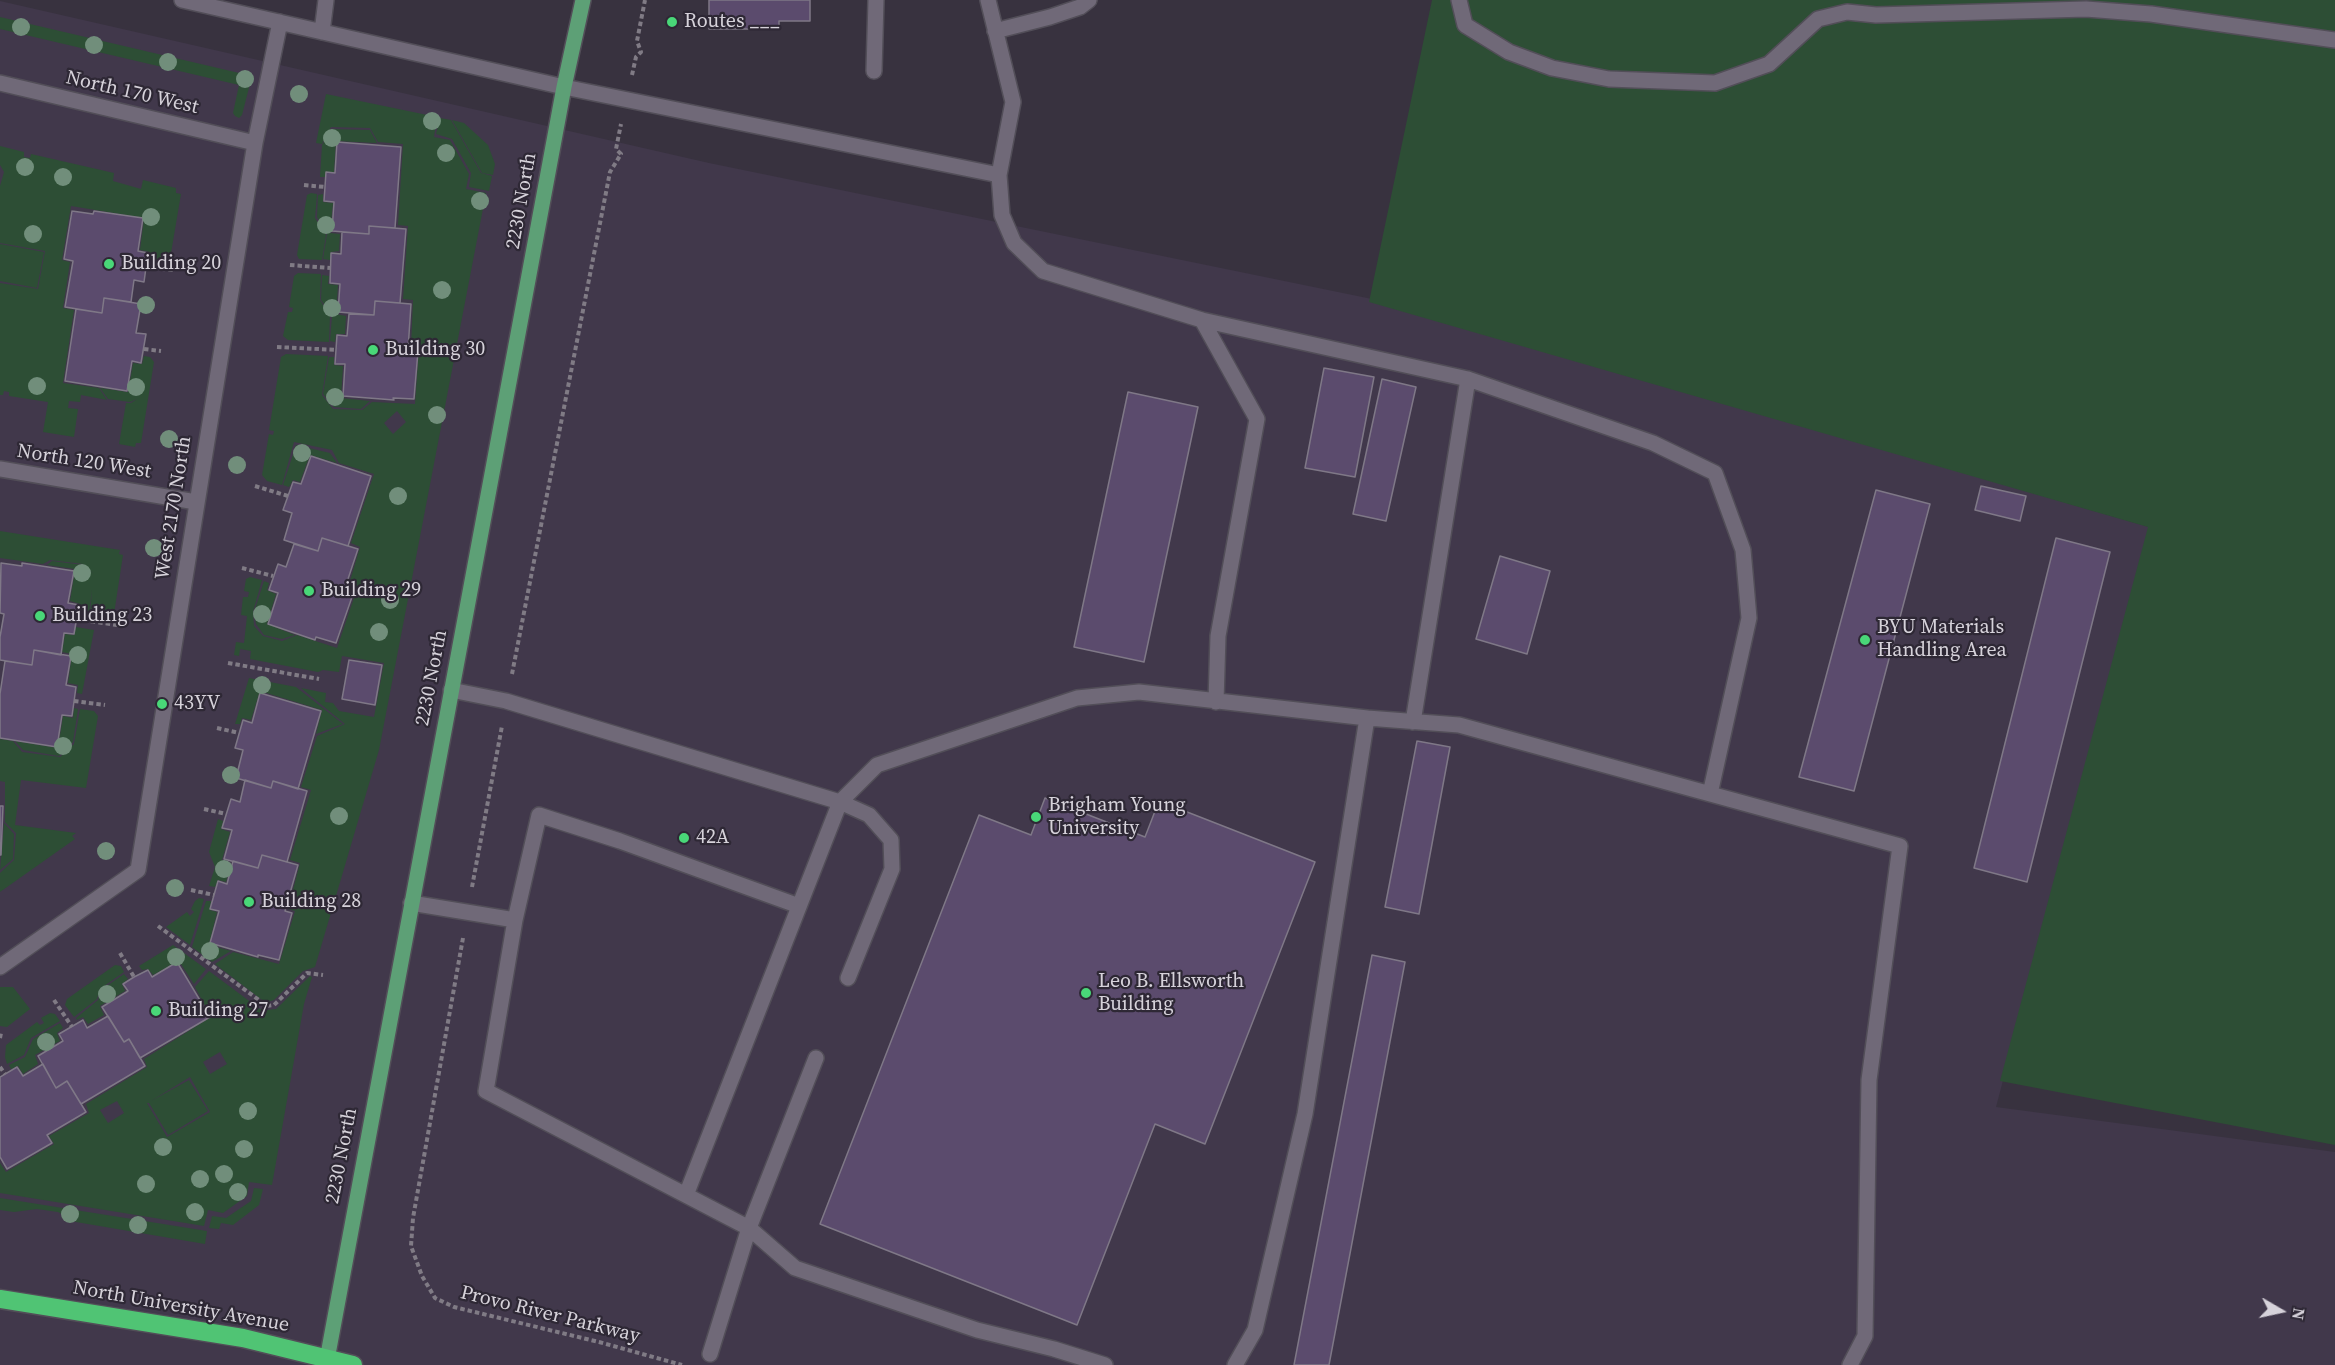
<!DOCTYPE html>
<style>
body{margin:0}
#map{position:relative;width:2335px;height:1365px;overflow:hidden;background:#38323f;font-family:"Source Serif 4",serif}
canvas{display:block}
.north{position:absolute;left:2251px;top:1281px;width:60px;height:60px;-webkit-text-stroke:4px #2e2835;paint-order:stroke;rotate:99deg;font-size:16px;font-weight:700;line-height:24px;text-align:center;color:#d6d2da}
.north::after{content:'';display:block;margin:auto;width:21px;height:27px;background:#d6d2da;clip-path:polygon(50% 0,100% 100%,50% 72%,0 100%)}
</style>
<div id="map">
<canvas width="2335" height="1365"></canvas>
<div class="north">N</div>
</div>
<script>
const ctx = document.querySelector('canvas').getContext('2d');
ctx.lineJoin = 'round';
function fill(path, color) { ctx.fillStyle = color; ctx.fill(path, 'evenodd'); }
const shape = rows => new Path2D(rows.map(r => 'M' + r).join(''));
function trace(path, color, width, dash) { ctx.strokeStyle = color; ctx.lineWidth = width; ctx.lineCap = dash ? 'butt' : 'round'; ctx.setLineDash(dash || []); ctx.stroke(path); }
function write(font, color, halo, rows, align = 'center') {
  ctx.font = font + ' "Source Serif 4",serif'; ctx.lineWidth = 4.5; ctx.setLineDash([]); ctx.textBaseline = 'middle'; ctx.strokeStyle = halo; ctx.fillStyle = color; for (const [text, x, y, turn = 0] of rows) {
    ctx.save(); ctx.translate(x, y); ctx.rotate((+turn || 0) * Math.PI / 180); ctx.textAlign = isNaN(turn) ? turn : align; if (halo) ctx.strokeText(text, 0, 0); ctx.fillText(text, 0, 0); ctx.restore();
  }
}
const built = shape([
 [0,1,709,163,1372,299,2149,527,1996,1107,2335,1152,2335,1365,0,1365]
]);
const green = shape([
 [1432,0,2335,0,2335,1145,2000,1081,2148,527,1369,302],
 [0,17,252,76,242,115,239,118,235,116,233,113,239,85,0,29],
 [326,94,437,117,434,137,450,140,469,174,466,189,486,193,379,750,315,967,303,971,274,1000,268,1002,262,1000,215,964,233,952,279,964,295,911,288,909,300,863,290,860,311,790,301,787,317,736,345,724,301,688,326,693,325,702,333,703,339,711,374,717,384,663,342,656,339,672,323,670,318,672,250,659,251,651,240,649,239,656,234,655,236,642,244,643,247,616,241,615,243,597,248,597,249,592,244,591,246,579,250,577,262,580,253,612,254,626,263,636,282,641,297,635,337,648,355,595,347,591,360,547,351,543,374,474,339,463,332,450,294,442,282,485,267,481,262,475,269,434,273,435,274,431,269,430,281,357,286,354,328,356,322,395,333,409,362,410,372,402,415,404,419,348,411,347,413,300,403,299,408,226,398,225,403,144,378,142,370,128,331,127,322,144,316,143],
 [397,411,406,422,393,434,384,423],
 [440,118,451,120,481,173,492,176,489,191,469,187,471,173,452,139,436,134],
 [452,120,464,123,488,145,495,164,493,175,482,173],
 [332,129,370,130,377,143,336,141,334,172,327,172,325,177,320,177,322,145],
 [0,146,24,152,24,157,30,158,31,154,114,173,113,181,141,189,143,180,176,188,176,193,181,194,170,259,165,262,149,259,150,252,140,250,144,218,71,206,62,260,70,262,63,308,74,310,63,383,99,388,107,400,81,395,80,402,69,401,68,408,78,409,74,437,43,432,48,402,9,396,9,392,4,391,3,395,0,395,0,283,38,289,45,251,0,243,0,186,4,172,0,165],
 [311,193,317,194,315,218,326,235,322,260,299,259,297,255,307,195],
 [323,194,323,202,333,203,330,233,340,234,339,251,331,252,330,260,323,259,327,234,317,217,318,195],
 [0,244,44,252,37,288,0,281],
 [298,273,321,274,320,300,330,316,329,342,288,340,283,336,288,312,292,312,293,308,289,307,294,276],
 [322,275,329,276,328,284,338,285,336,314,346,316,345,334,336,334,335,342,330,341,332,316,321,300],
 [144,356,150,357,154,362,141,443,136,443,135,447,119,444,126,403,131,403,137,399,130,402,108,399,100,388,128,392,133,363,142,364],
 [329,357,334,357,334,365,343,366,341,398,370,401,361,409,334,407,323,394],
 [296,445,330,453,337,463,310,455,300,482,293,480,289,487,283,485],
 [0,531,120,550,119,554,123,555,114,614,110,617,90,614,92,590,89,613,79,612,80,604,70,601,75,569,47,565,52,561,83,565,94,574,83,564,50,560,43,564,0,558],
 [264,581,269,583,267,590,276,594,267,624,295,635,282,639,264,635,256,624,254,612],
 [76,627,94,630,82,694,77,693,78,685,68,683,72,654,62,652,65,634,74,635],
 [249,678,296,687,343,724,316,734,322,710,260,691,251,720,242,718,240,724,235,724],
 [74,708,78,709,73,742,59,756,23,750,15,741,58,748,63,716,73,718],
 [80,709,94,711,98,716,86,788,21,780,15,825,76,833,72,836,75,839,0,892,0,873,14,860,16,833,5,822,5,782,0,781,0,739,13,741,22,752,60,757,74,744],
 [218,819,223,821,221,829,230,832,222,860,231,864,226,882,218,880,215,887,209,886,215,867,209,852],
 [4,823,14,834,13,859,0,870],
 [199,898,204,899,190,945,166,927,187,912,190,916,194,912,191,909,195,901],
 [206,901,211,901,210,910,217,912,209,945,231,951,212,962,192,947],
 [173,945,206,969,194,984,179,961,153,975,148,969,142,970,139,966],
 [115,965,121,966,124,972,100,989,97,999,74,1017,65,1005,67,999],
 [209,971,260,1009,266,1010,276,1009,310,976,312,977,304,1004,272,1185,249,1182,247,1196,223,1213,208,1210,204,1226,0,1193,0,1163,6,1172,54,1144,49,1136,89,1113,86,1104,147,1067,144,1059,211,1017,195,987],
 [220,1052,227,1064,210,1074,203,1062],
 [190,1077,210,1112,167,1137,147,1103,149,1103,168,1135,208,1111,189,1080,151,1101],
 [117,1101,124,1113,108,1123,100,1110],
 [124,974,128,979,122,984,125,991,100,1006,104,1015,88,1024,83,1017,77,1020,76,1018,98,1000,101,990],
 [0,987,13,987,30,1009,7,1027,0,1026],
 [50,1013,55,1014,60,1021,31,1038,24,1055,7,1064,5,1057,6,1045,37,1022,40,1025,44,1023,41,1018],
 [60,1023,63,1028,57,1033,60,1041,35,1055,38,1064,23,1074,18,1066,11,1069,9,1065,25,1057,33,1039],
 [254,1188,263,1189,259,1205,233,1225,221,1223,219,1229,209,1228,212,1216,226,1218,251,1201],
 [0,1198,207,1231,205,1244,76,1222,58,1212,37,1209,14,1212,0,1210]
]);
const building = shape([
 [709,0,810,0,810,21,779,21,779,29,709,29,709,0],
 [337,142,401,147,395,228,369,226,369,234,332,231,334,202,324,201,326,172,335,173,337,142],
 [72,211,93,214,94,211,143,218,138,251,148,253,144,282,134,280,131,302,104,298,102,313,65,307,73,261,64,259,72,211],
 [369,226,406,229,400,303,375,301,374,315,338,312,340,284,330,283,331,253,341,254,342,232,369,234,369,226],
 [104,298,141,304,136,333,146,334,141,363,132,361,127,391,65,381,76,309,102,313,104,298],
 [375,301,411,304,408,350,418,351,414,399,393,398,394,400,343,396,345,364,335,364,337,335,347,336,349,314,374,315,375,301],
 [1324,368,1374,377,1355,477,1305,468,1324,368],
 [1382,379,1416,387,1386,521,1353,514,1382,379],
 [1128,392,1198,407,1144,662,1074,647,1128,392],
 [311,456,371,476,348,546,322,538,318,551,284,540,292,513,283,510,293,482,301,484,311,456],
 [1981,486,2026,496,2020,521,1975,510,1981,486],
 [1876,490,1930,504,1854,791,1799,777,1876,490],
 [322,538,358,549,343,594,352,597,336,643,316,637,315,640,268,624,278,593,269,590,278,564,286,567,294,544,318,551,322,538],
 [2056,538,2110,552,2027,882,1974,868,2056,538],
 [1500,556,1550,571,1527,654,1476,639,1500,556],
 [1,563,22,566,22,563,74,571,68,603,79,605,74,634,64,633,61,655,34,650,32,665,0,660,0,637,4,614,0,613,1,563],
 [34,650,71,656,66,685,76,687,72,716,62,715,57,747,0,738,0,694,5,661,32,665,34,650],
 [349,660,382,665,375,705,342,699,349,660],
 [260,693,321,711,298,789,273,781,271,788,236,778,243,750,235,748,243,720,252,723,260,693],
 [1417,741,1450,747,1419,914,1385,907,1417,741],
 [245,780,271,788,273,781,307,791,287,862,262,855,258,868,224,859,232,830,222,828,231,799,240,802,245,780],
 [1045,798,1145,837,1159,801,1315,862,1205,1144,1155,1124,1077,1325,820,1224,979,815,1031,835,1045,798],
 [0,806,3,806,1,855,0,855,0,806],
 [262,855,298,865,285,911,292,913,279,960,258,955,258,957,210,943,219,911,210,909,218,881,227,884,233,861,258,868,262,855],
 [1372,955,1405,962,1329,1365,1294,1365,1372,955],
 [177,962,210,1017,140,1058,129,1039,124,1042,102,1007,128,991,123,984,134,977,148,970,152,977,177,962],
 [108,1016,124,1042,129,1039,145,1066,81,1104,67,1081,56,1088,38,1056,63,1041,59,1034,83,1020,87,1028,108,1016],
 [43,1064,56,1088,67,1081,86,1112,47,1135,52,1143,7,1169,0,1157,0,1077,17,1067,23,1076,43,1064]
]);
const path = shape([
 [632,75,636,57,641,52,637,41,645,0],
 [304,185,325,187],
 [290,265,330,268],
 [146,267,173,270],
 [277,347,337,350],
 [144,349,161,351],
 [255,486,288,496],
 [242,568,273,576],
 [76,619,117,625],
 [228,663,319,679],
 [512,674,610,172,621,154,616,149,621,124],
 [74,701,105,705],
 [217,728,239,733],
 [204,809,226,814],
 [472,887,502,726],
 [191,890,214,895],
 [158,926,267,1006,274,1005,307,973,323,975],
 [463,938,413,1218,411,1246,422,1276,435,1298,454,1307,599,1342,682,1365],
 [120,953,134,977],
 [54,1000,72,1027],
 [0,1038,1,1033],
 [0,1067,5,1074]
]);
const minor = shape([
 [182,0,564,87,999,175],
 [988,0,1013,102,999,175,1002,215,1014,243,1043,271,1202,320,1257,419,1218,636,1216,702],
 [1459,0,1465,25,1509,52,1552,68,1609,79,1715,83,1769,64,1818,19,1847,12,1876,15,2086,9,2151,14,2335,40],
 [995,31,1050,17,1080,7,1089,0],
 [322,32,326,0],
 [874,71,876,0],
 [0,83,255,143],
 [1202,320,1468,379,1653,443,1715,473,1743,550,1749,618,1710,794],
 [0,469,196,502],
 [451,690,506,701,840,802,686,1195],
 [1413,722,1468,379],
 [411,903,515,920,486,1091,749,1228,795,1268,977,1330,1054,1349,1105,1365],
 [515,920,539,815,620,841,799,906],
 [0,967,138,870,255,143,280,22],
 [848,978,892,869,891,840,869,815,840,802,877,765,1077,698,1139,692,1367,718,1459,725,1900,846,1869,1080,1865,1336,1850,1365],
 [710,1354,749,1228,816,1058],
 [1235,1365,1255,1330,1305,1114,1367,718]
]);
const major = shape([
 [326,1365,564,87,583,0]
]);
const highway = shape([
 [0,1299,243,1338,353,1365]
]);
const trees = [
 [21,27],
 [94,45],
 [168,62],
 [245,79],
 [299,94],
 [432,121],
 [332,138],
 [446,153],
 [25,167],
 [63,177],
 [480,201],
 [151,217],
 [326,225],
 [33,234],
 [442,290],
 [146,305],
 [332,308],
 [37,386],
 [136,387],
 [335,397],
 [437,415],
 [169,439],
 [302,453],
 [237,465],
 [398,496],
 [154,548],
 [82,573],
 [390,600],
 [262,614],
 [379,632],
 [78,655],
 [262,685],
 [63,746],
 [231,775],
 [339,816],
 [106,851],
 [224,869],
 [175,888],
 [210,951],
 [176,957],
 [107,994],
 [46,1042],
 [248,1111],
 [163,1147],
 [244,1149],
 [224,1174],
 [200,1179],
 [146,1184],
 [238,1192],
 [195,1212],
 [70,1214],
 [138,1225]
];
const markers = [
 [672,22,6,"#49d778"],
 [109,264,6,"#49d778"],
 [373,350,6,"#49d778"],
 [309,591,6,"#49d778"],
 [40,616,6,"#49d778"],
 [1865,640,6,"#49d778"],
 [162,704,6,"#49d778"],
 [1036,817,6,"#49d778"],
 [684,838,6,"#49d778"],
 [249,902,6,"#49d778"],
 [1086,993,6,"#49d778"],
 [156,1011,6,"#49d778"]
];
const poiNames = [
 ["Routes ___",684,22],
 ["Building 20",121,264],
 ["Building 30",385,350],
 ["Building 29",321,591],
 ["Building 23",52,616],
 ["BYU Materials",1877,628],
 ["Handling Area",1877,651],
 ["43YV",174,704],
 ["Brigham Young",1048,806],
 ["University",1048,829],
 ["42A",696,838],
 ["Building 28",261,902],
 ["Leo B. Ellsworth",1098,982],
 ["Building",1098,1005],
 ["Building 27",168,1011]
];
const streetNames = [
 ["North 170 West",132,93,13],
 ["2230 North",522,201,-80],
 ["North 120 West",84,462,9],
 ["West 2170 North",174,508,-81],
 ["2230 North",432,678,-79],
 ["2230 North",342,1156,-79],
 ["North University Avenue",181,1307,10],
 ["Provo River Parkway",550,1315,14]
];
fill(built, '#41384b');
fill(green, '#2d4e35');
fill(building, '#5b4b6d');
trace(building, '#7f7887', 1.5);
trace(minor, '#524e58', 18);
trace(major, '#524e58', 18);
trace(highway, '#524e58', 21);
trace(path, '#807b85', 4, [4.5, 3]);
trace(minor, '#706978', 15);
trace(major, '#5da076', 15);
trace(highway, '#50c474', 18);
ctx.fillStyle = '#718e7b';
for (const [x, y] of trees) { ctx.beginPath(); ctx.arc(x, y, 9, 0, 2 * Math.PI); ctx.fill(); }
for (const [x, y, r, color] of markers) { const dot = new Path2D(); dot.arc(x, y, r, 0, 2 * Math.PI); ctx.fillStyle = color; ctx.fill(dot); trace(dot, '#2e2835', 2); }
write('20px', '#d6d2da', '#2e2835', poiNames, 'left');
write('20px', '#d6d2da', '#2e2835', streetNames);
</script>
